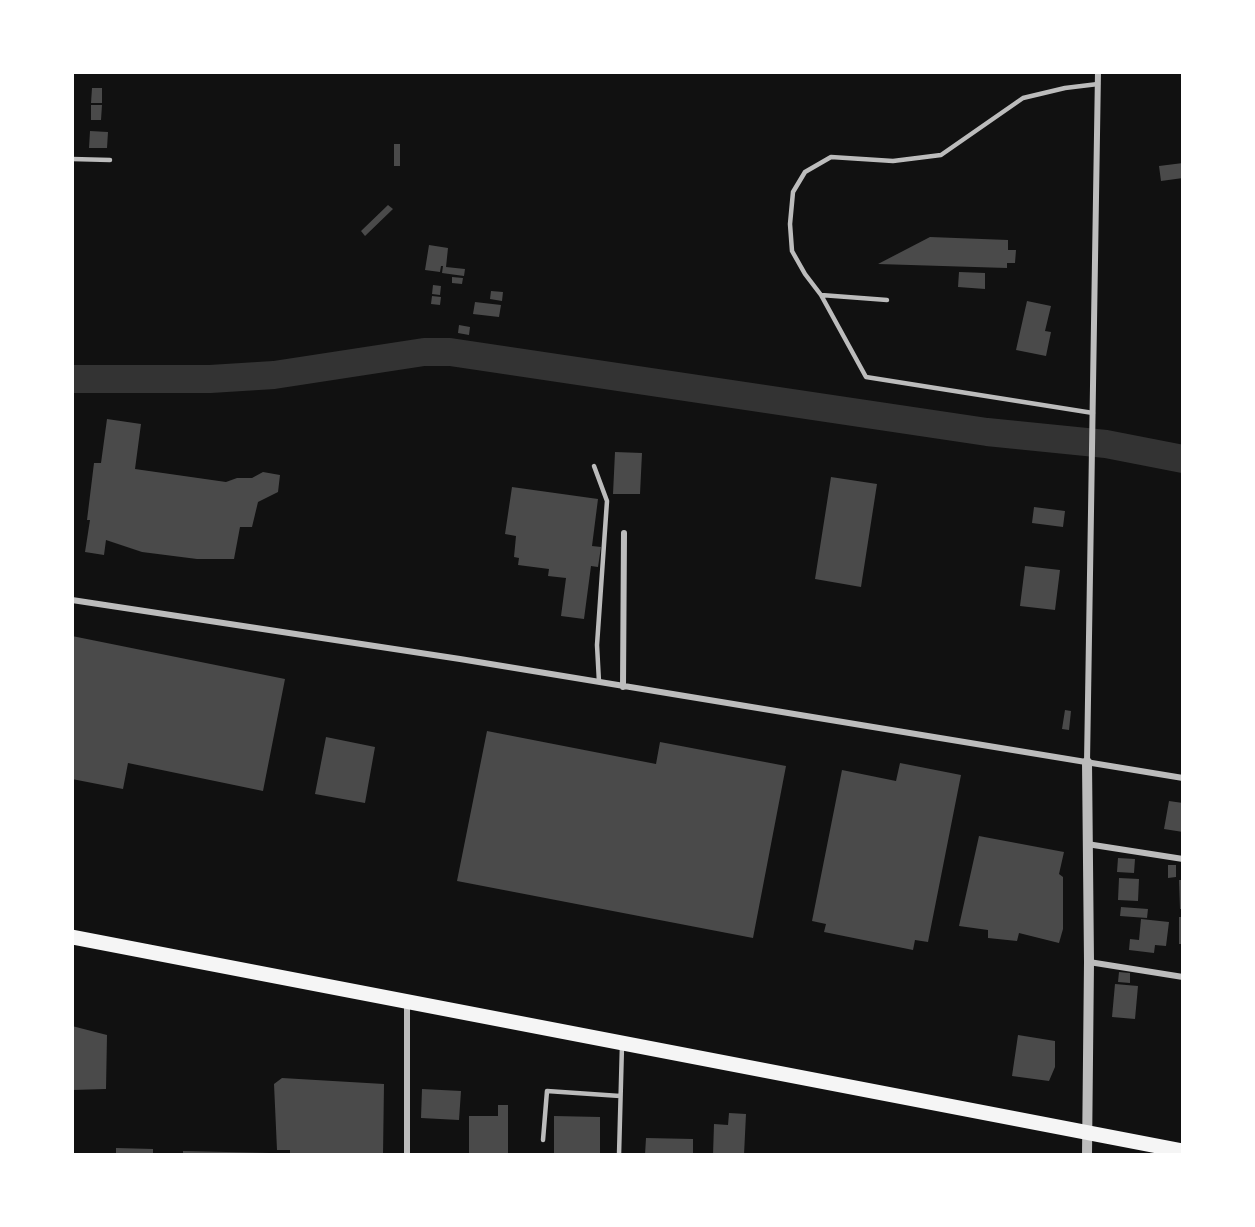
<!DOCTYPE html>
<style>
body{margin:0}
#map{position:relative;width:1255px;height:1227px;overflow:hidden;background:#111;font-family:"Space Grotesk",sans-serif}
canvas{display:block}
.frame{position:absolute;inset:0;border:74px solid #fff;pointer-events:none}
</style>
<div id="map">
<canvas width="1255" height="1227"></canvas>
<div class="frame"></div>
</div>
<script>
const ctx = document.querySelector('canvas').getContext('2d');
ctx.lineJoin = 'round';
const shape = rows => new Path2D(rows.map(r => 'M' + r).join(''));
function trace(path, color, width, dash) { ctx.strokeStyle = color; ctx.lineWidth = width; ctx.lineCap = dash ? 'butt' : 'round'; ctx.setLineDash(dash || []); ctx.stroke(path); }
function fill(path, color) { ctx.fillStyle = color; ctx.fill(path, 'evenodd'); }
const river = shape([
 [72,379,210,379,274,375,424,352,450,352,987,432,1106,444,1183,459]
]);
const building = shape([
 [92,88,102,88,102,103,91,103],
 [91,105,102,105,101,120,91,120],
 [90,131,108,132,107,148,89,148],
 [394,144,400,144,400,166,394,166],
 [1183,163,1183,178,1161,181,1159,166],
 [388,205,393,209,365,236,361,231],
 [930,237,1008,240,1008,250,1016,250,1015,263,1007,263,1007,268,878,264],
 [429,245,448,248,446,267,465,269,464,276,442,273,443,266,441,266,440,272,425,270],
 [959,272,985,273,985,289,958,287],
 [452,277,463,278,462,284,452,283],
 [433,285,441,286,440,295,432,294],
 [491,291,503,292,502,301,490,299],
 [432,296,441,297,440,305,431,304],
 [1027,301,1051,306,1045,331,1051,332,1046,356,1016,350],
 [475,302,501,305,499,317,473,314],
 [459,325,470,327,469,335,458,333],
 [107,419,141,424,135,469,226,482,237,478,252,478,263,472,280,475,278,492,258,502,252,527,240,527,234,559,197,559,142,552,106,540,104,555,85,552,90,520,87,520,94,463,101,463],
 [615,452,642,453,640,494,613,494],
 [831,477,877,484,861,587,815,579],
 [512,487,598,499,592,546,601,547,598,567,591,566,584,619,561,616,566,578,548,576,549,569,518,565,519,558,514,557,516,536,505,534],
 [1034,507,1065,511,1063,527,1032,523],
 [1025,566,1060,570,1055,610,1020,606],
 [72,636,285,679,263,791,128,763,123,789,72,779],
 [1065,710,1071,711,1069,730,1062,729],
 [487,731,656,764,660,742,786,766,753,938,457,881],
 [326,737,375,747,365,803,315,794],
 [900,763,961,775,928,942,915,940,913,950,824,932,826,924,812,921,842,770,896,781],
 [1169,801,1183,803,1183,832,1164,829],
 [979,836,1064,852,1059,874,1063,877,1063,929,1059,943,1019,933,1017,941,988,938,988,930,959,926],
 [1118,858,1135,859,1134,873,1117,872],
 [1168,865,1176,865,1176,877,1168,878],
 [1119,878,1139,879,1138,901,1118,900],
 [1179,880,1183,880,1183,909,1180,909],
 [1121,907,1148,909,1147,918,1120,916],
 [1179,917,1183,917,1183,944,1179,944],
 [1141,919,1169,922,1166,946,1155,945,1154,953,1129,950,1130,939,1139,940],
 [1119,972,1130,973,1130,983,1118,982],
 [1115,984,1138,986,1135,1019,1112,1017],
 [72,1026,107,1035,106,1089,72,1090],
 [1018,1035,1055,1041,1055,1067,1049,1081,1012,1076],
 [282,1078,384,1084,383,1155,290,1155,290,1150,277,1150,274,1084],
 [422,1089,461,1091,459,1120,421,1118],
 [498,1105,508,1105,508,1155,469,1155,469,1116,498,1116],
 [729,1113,746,1114,744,1155,713,1155,714,1124,728,1125],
 [554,1116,600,1117,600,1155,554,1155],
 [646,1138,693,1139,693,1155,645,1155],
 [116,1148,153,1149,153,1155,116,1155],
 [183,1151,270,1153,270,1155,183,1155]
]);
const service = shape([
 [72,159,110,160],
 [821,295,805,274,792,251,790,224,793,192,805,172,831,157,893,161,941,155,1023,98,1065,88,1098,84],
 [887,300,821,295,866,377,1093,413],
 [594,466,607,501,597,645,599,682],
 [543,1140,547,1091,620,1096],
 [619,1155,622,1045]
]);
const minor = shape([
 [72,600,460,659,1183,778],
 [623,687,624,533],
 [1087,762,1098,72],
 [1087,844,1183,859],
 [1089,962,1183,977],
 [407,1155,407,1002]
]);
const tertiary = shape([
 [1087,762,1089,962,1087,1155]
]);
const trunk = shape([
 [72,937,1183,1151]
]);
trace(river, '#333', 28);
fill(building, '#4a4a4a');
trace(service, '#bcbcbc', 4.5);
trace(minor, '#bcbcbc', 6);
trace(tertiary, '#bcbcbc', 10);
trace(trunk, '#f5f5f5', 15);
</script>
